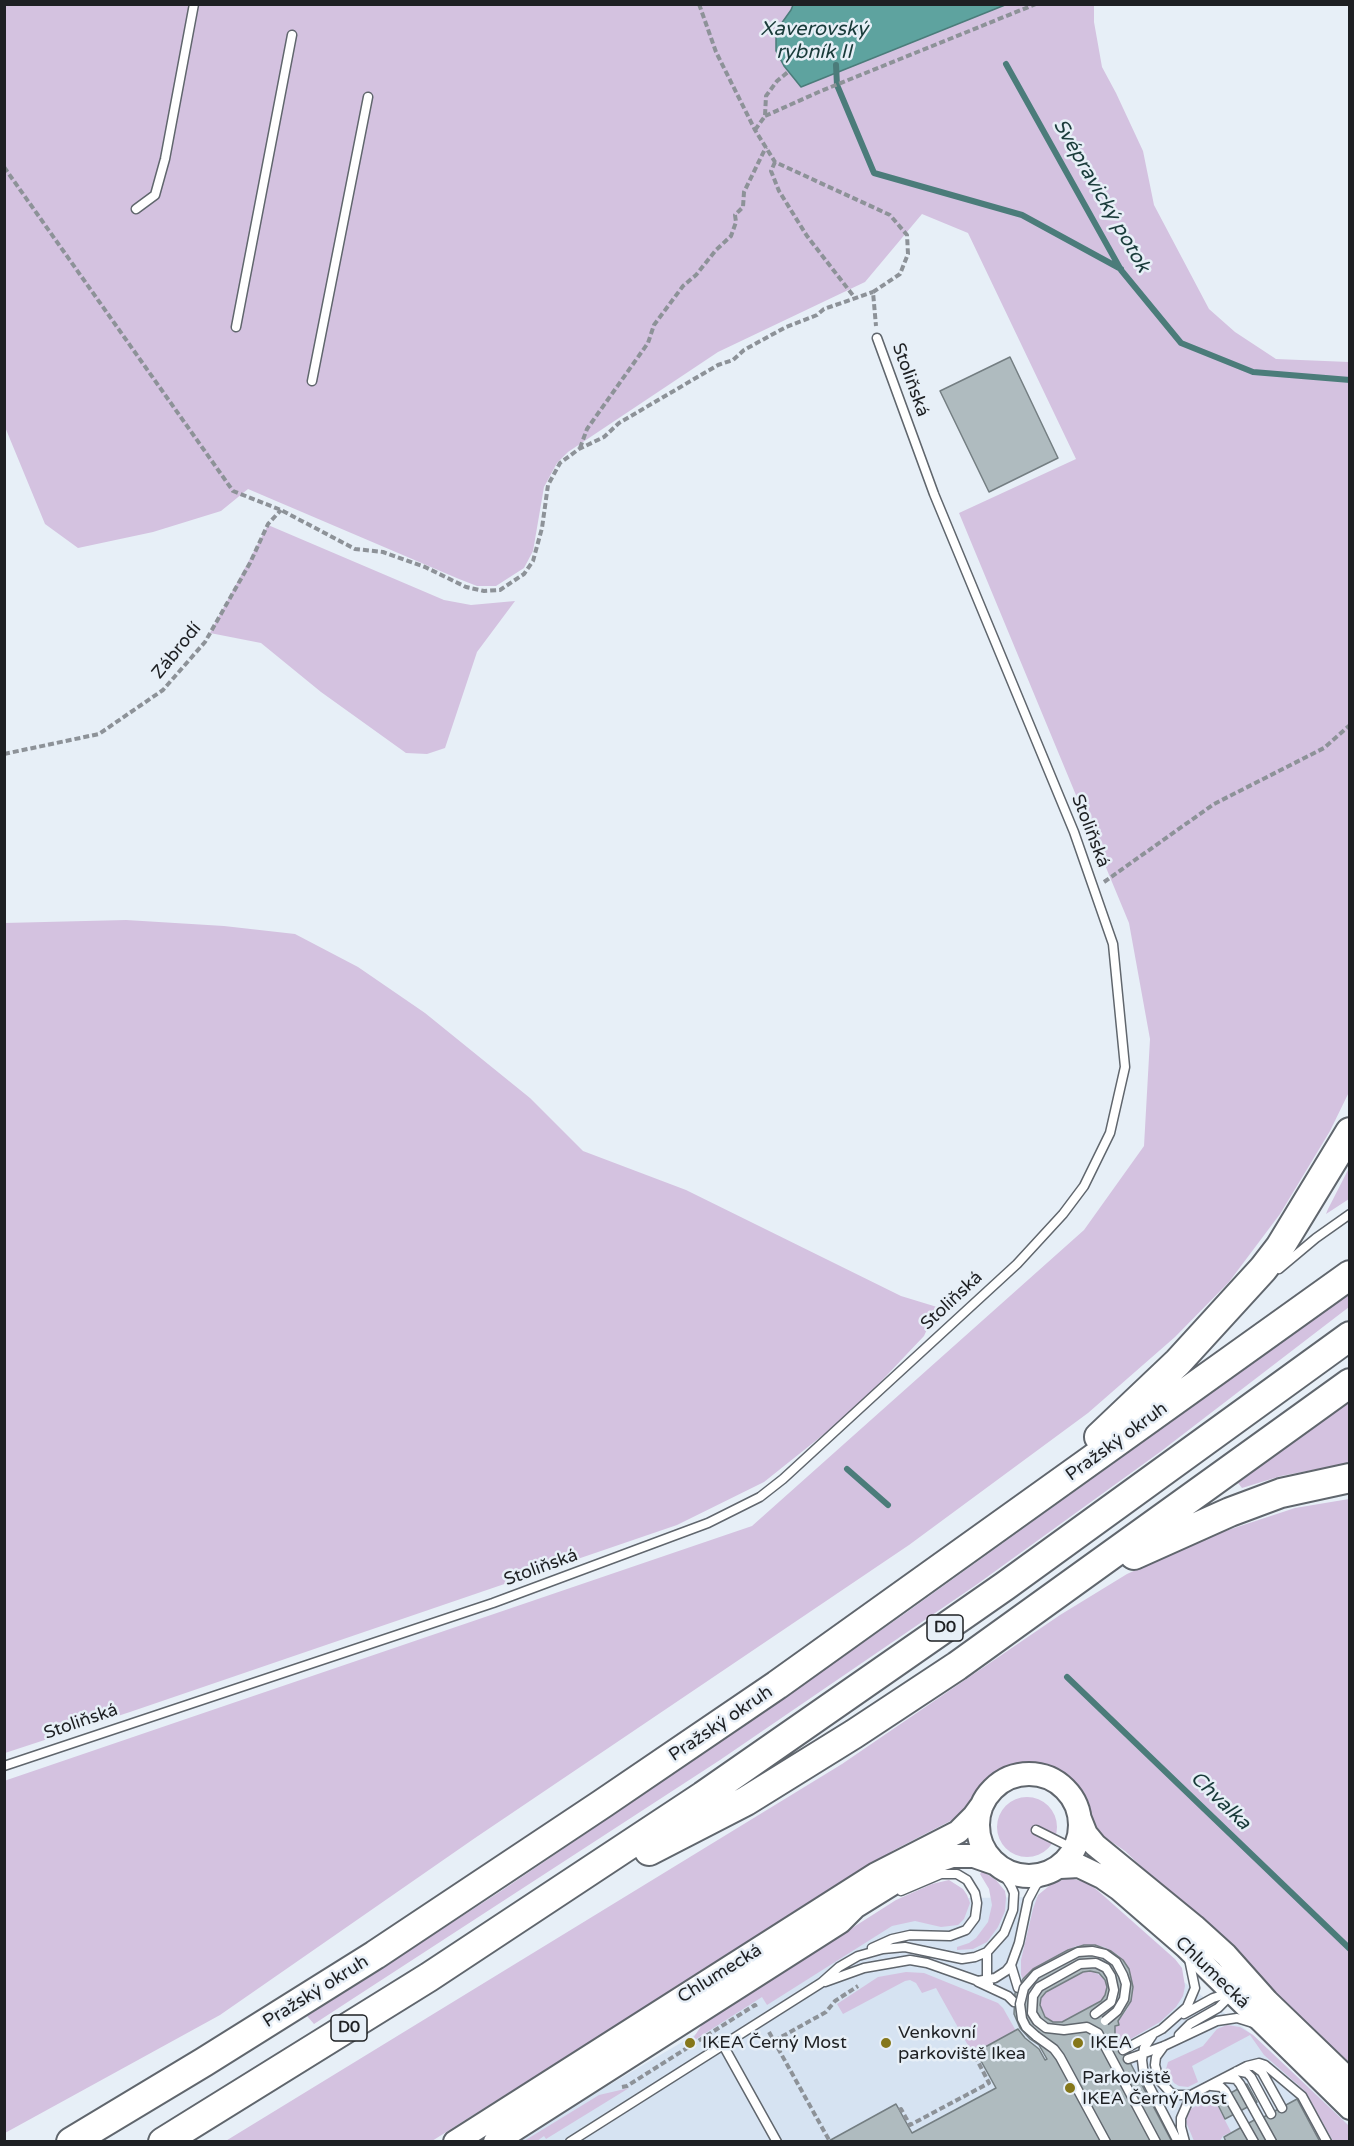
<!DOCTYPE html>
<meta charset="utf-8">
<style>
body{margin:0}
#map{position:relative;width:1354px;height:2146px;overflow:hidden;background:#e7eff7;font-family:"Varela Round",sans-serif}
canvas{display:block}
.frame{position:absolute;inset:0;border:6px solid #1e2023;pointer-events:none}
</style>
<div id="map">
<canvas width="1354" height="2146"></canvas>
<div class="frame"></div>
</div>
<script>
const ctx = document.querySelector('canvas').getContext('2d');
ctx.lineJoin = 'round';
function fill(path, color) { ctx.fillStyle = color; ctx.fill(path, 'evenodd'); }
const shape = rows => new Path2D(rows.map(r => 'M' + r).join(''));
function trace(path, color, width, dash) { ctx.strokeStyle = color; ctx.lineWidth = width; ctx.lineCap = dash ? 'butt' : 'round'; ctx.setLineDash(dash || []); ctx.stroke(path); }
function write(font, color, halo, rows, align = 'center') {
  ctx.font = font + ' "Varela Round",sans-serif'; ctx.lineWidth = 5; ctx.setLineDash([]); ctx.textBaseline = 'middle'; ctx.strokeStyle = halo; ctx.fillStyle = color; for (const [text, x, y, turn = 0] of rows) {
    ctx.save(); ctx.translate(x, y); ctx.rotate((+turn || 0) * Math.PI / 180); ctx.textAlign = isNaN(turn) ? turn : align; if (halo) ctx.strokeText(text, 0, 0); ctx.fillText(text, 0, 0); ctx.restore();
  }
}
const built = shape([
 [1087,1896,1159,1963,1253,2035,1350,2126,1349,2142,518,2142,597,2092,817,1963,915,1899]
]);
const green = shape([
 [5,5,793,5,792,10,776,31,784,66,801,87,1005,5,1094,5,1094,22,1102,67,1116,93,1143,151,1154,205,1209,309,1235,332,1276,359,1349,362,1349,1092,1330,1131,1280,1214,1229,1282,1175,1337,1088,1413,909,1545,475,1838,220,2015,5,2133,4,1781,752,1526,1084,1230,1144,1146,1150,1039,1129,923,959,513,1076,459,968,233,922,214,865,282,718,352,568,452,557,463,544,487,533,551,524,568,496,586,477,586,459,579,248,489,221,511,153,532,78,548,45,524,5,427],
 [268,525,444,600,471,605,515,601,477,652,445,748,427,754,406,753,321,692,261,643,210,633],
 [126,920,224,926,295,934,358,967,425,1013,530,1098,583,1151,686,1190,901,1296,937,1307,924,1336,853,1411,764,1482,677,1525,130,1712,5,1753,4,923],
 [1349,1168,1349,1199,1326,1214,1328,1209],
 [1349,1294,1349,1307,1160,1452,976,1585,720,1760,360,1994,314,2024,307,2016,501,1891,712,1748,907,1612],
 [1349,1400,1349,1463,1281,1476,1242,1488,1238,1483],
 [1349,1499,1349,2066,1125,1851,1100,1834,1094,1827,1083,1795,1077,1786,1050,1768,1033,1763,1024,1763,1004,1768,986,1778,979,1786,963,1812,956,1818,894,1850,432,2141,224,2142,842,1764,1060,1615,1127,1574,1213,1535,1295,1508],
 '997 1827a30 30 0 1 1 60 0a30 30 0 1 1-60 0Z',
 [982,1871,996,1880,1005,1891,1006,1897,1005,1911,998,1927,987,1942,973,1949,957,1950,957,1947,969,1943,976,1938,988,1922,992,1905,989,1889,980,1874],
 [1070,1878,1088,1883,1097,1890,1175,1959,1182,1968,1185,1986,1183,1996,1176,2007,1160,2022,1122,2044,1115,2034,1115,2026,1128,2008,1133,1987,1129,1969,1118,1955,1104,1947,1095,1945,1076,1946,1033,1969,1023,1979,1021,1975,1021,1960,1033,1909,1038,1895,1054,1882],
 [949,1880,963,1889,967,1895,970,1903,964,1919,958,1925,941,1927,915,1921,892,1926,767,2005,762,1997,690,2043,703,2023,896,1900,932,1884],
 [1092,1971,1103,1977,1107,1985,1105,1995,1101,2001,1062,2022,1053,2022,1045,2017,1040,2005,1041,1998,1046,1992,1083,1972],
 [906,1972,924,1973,998,2003,1003,2008,1016,2031,976,2052,970,2049,936,1988,922,1993,916,1983,910,1980,905,1981,843,2014,837,2004,878,1977],
 [1227,2025,1240,2027,1253,2035,1349,2126,1349,2141,1333,2141,1305,2091,1264,2055,1250,2035,1192,2066,1198,2082,1188,2087,1179,2086,1174,2083,1166,2069,1168,2062,1203,2046,1217,2029],
 [629,2088,546,2139,544,2136,537,2141,524,2141,599,2095],
 [1217,2094,1223,2096,1215,2101,1231,2132,1223,2136,1220,2141,1194,2141,1186,2122,1189,2110]
]);
const water = shape([
 [793,5,793,4,1005,5,801,87,784,66,776,51,776,31,791,10,793,5]
]);
const stream = shape([
 [1006,64,1121,270,1181,343,1253,372,1350,380],
 [836,65,837,85,874,173,1022,215,1121,269],
 [847,1469,888,1505],
 [1067,1677,1350,1949]
]);
const building = shape([
 [1010,357,1058,458,989,492,940,391,1010,357],
 [1084,1945,1095,1945,1111,1951,1123,1960,1129,1969,1133,1987,1131,2001,1118,2021,1119,2025,1115,2026,1115,2034,1172,2142,827,2142,896,2104,912,2133,996,2088,976,2052,1018,2029,1025,2038,1039,2049,1045,2060,1047,2059,1039,2045,1030,2039,1020,2028,1014,2014,1015,1993,1023,1979,1033,1969,1068,1950,1084,1945],
 [1090,1971,1099,1973,1105,1980,1107,1987,1105,1995,1101,2001,1062,2022,1053,2022,1045,2017,1040,2005,1041,1998,1046,1992,1083,1972,1090,1971],
 [1247,2084,1257,2102,1225,2119,1216,2101,1247,2084],
 [1297,2099,1320,2142,1274,2142,1262,2118,1297,2099],
 [1256,2119,1268,2142,1226,2142,1224,2137,1256,2119]
]);
const path = shape([
 [699,4,716,52,755,130,775,162,890,215,907,235,908,254,900,274,873,292,876,326],
 [765,116,821,91,1036,4],
 [755,130,765,116,766,96,777,81,788,72],
 [775,162,771,171,779,191,807,236,855,298],
 [4,167,233,491,281,510,355,549,383,552,425,567,466,587,484,591,500,590,524,574,533,561,542,528,548,485,560,463,579,449,604,437,619,423,718,365,733,360,744,350,786,327,817,315,824,309,873,292],
 [580,448,587,429,648,343,654,325,683,286,696,275,716,250,731,236,736,222,735,215,743,207,744,192,766,147],
 [4,754,99,734,163,690,205,642,250,563,268,524,281,510],
 [1104,882,1214,804,1324,748,1350,725],
 [769,2032,829,2140],
 [774,2041,826,2012,835,2001,858,1986],
 [622,2087,627,2086,755,2005,757,2009],
 [899,2110,901,2109,910,2125,989,2083,974,2054,950,2057]
]);
const lane = shape([
 [136,209,155,195,165,159,194,4],
 [236,327,292,35],
 [312,381,368,97],
 [1279,1269,1316,1238,1350,1214],
 [4,1766,493,1603,708,1523,760,1497,783,1479,1017,1264,1063,1214,1084,1186,1110,1133,1125,1067,1113,944,1074,832,934,494,877,338],
 [1036,1830,1074,1849],
 [872,1948,892,1939,910,1935,950,1936,966,1930,975,1918,977,1903,975,1893,967,1880,957,1874,941,1874,901,1891],
 [987,1952,987,1980,989,1984],
 [1011,1965,1018,1988],
 [825,1982,864,1968,910,1960,927,1963,978,1981,995,1978,1006,1971,1011,1965,1019,1943,1028,1900,1036,1885,1050,1872],
 [978,1982,1008,1996,1014,2002],
 [1095,2014,1111,2002,1114,1990,1111,1976,1106,1968,1096,1963,1080,1964,1039,1987,1033,1996,1032,2013,1037,2021,1046,2028,1064,2030,1087,2027,1098,2033,1156,2142],
 [1184,2014,1213,1998,1229,1993],
 [1179,2035,1190,2024,1218,2008,1232,1994],
 [1036,2036,1054,2049,1060,2057,1106,2142],
 [1152,2036,1144,2048,1142,2060,1144,2076,1178,2142],
 [723,2045,777,2142],
 [1164,2046,1156,2057,1155,2065,1159,2080,1170,2092,1177,2095,1191,2095,1247,2066,1259,2063,1265,2065,1302,2096,1327,2142],
 [1123,2050,1162,2029,1187,2007,1195,1988,1189,1959],
 [1128,2059,1164,2046,1217,2021,1237,2018,1253,2023],
 [1251,2066,1254,2066,1262,2072,1282,2108],
 [1237,2071,1247,2073,1251,2077,1271,2114],
 [1224,2078,1236,2079,1240,2084,1272,2142],
 [1211,2086,1221,2087,1225,2091,1254,2142],
 [570,2142,821,1983,839,1967,858,1956,883,1949,905,1947,962,1959,975,1957,987,1952,1004,1933,1013,1910,1014,1893,1011,1886,999,1867],
 [1185,2142,1181,2127,1181,2118,1188,2102,1197,2093]
]);
const secondary = shape([
 '978 1825a51 51 0 1 1 102 0a51 51 0 1 1-102 0Z',
 [1080,1819,1086,1834,1095,1845,1194,1926,1226,1955,1267,2001,1350,2081],
 [1060,1867,1079,1866,1102,1877,1119,1889,1186,1947,1350,2108],
 [455,2142,876,1874,958,1832,974,1816,982,1805],
 [495,2142,840,1922,855,1907,897,1881,937,1861,952,1856,974,1856,994,1863]
]);
const highway = shape([
 [1099,1437,1178,1362,1263,1269,1280,1247,1350,1132],
 [1134,1555,1230,1512,1281,1493,1350,1478],
 [649,1851,746,1801,854,1734,957,1666,1350,1383],
 [71,2142,204,2062,375,1955,602,1804,777,1685,1350,1275],
 [163,2142,429,1977,703,1796,1005,1586,1350,1336]
]);
const laneBridge = shape([
 [1036,2036,1026,2027,1022,2019,1020,2004,1024,1988,1036,1974,1078,1952,1092,1951,1105,1954,1116,1962,1123,1975,1126,1984,1124,1999,1117,2011,1105,2021]
]);
const markers = [
 [690,2043,6,"#85771a"],
 [886,2043,6,"#85771a"],
 [1078,2043,6,"#85771a"],
 [1070,2088,6,"#85771a"]
];
const shields = [
 [945,1628,36],
 [349,2028,36]
];
const shieldNames = [
 ["D0",945,1628],
 ["D0",349,2028]
];
const streetNames = [
 ["Stoliňská",910,380,70],
 ["Zábrodí",177,651,-51],
 ["Stoliňská",1090,831,69],
 ["Stoliňská",952,1301,-43],
 ["Pražský okruh",1117,1442,-36],
 ["Stoliňská",541,1568,-20],
 ["Stoliňská",81,1722,-19],
 ["Pražský okruh",721,1724,-34],
 ["Chlumecká",1212,1973,44],
 ["Chlumecká",720,1974,-32],
 ["Pražský okruh",316,1992,-32]
];
const poiNames = [
 ["Venkovní",898,2033],
 ["parkoviště Ikea",898,2054],
 ["IKEA Černý Most",702,2043],
 ["IKEA",1090,2043],
 ["Parkoviště",1082,2078],
 ["IKEA Černý Most",1082,2099]
];
const waterNames = [
 ["Xaverovský",814,30],
 ["rybník II",814,53],
 ["Svépravický potok",1101,196,60],
 ["Chvalka",1220,1801,44]
];
fill(built, '#d6e3f2');
fill(green, '#d4c2e0');
fill(water, '#5ea39f');
trace(water, '#4b7c7a', 1.5);
trace(stream, '#4b7c7a', 6);
fill(building, '#afbbbf');
trace(building, '#747e82', 1.5);
trace(lane, '#60666d', 11);
trace(secondary, '#60666d', 26);
trace(highway, '#60666d', 32);
trace(path, '#8d9298', 4, [6, 3]);
trace(lane, '#fff', 8);
trace(secondary, '#fff', 22);
trace(highway, '#fff', 28);
trace(laneBridge, '#60666d', 11, []);
trace(laneBridge, '#fff', 8);
for (const [x, y, r, color] of markers) { const dot = new Path2D(); dot.arc(x, y, r, 0, 2 * Math.PI); ctx.fillStyle = color; ctx.fill(dot); trace(dot, '#e7eff7', 2); }
for (const [x, y, w] of shields) { const box = new Path2D(); box.roundRect(x - w / 2, y - 13, w, 26, 4.5); ctx.fillStyle = '#e7eff7'; ctx.fill(box); trace(box, '#1e2023', 1.5); }
write('bold 16px', '#1e2023', null, shieldNames);
write('18px', '#1e2023', '#e7eff7', streetNames);
write('18px', '#1e2023', '#e7eff7', poiNames, 'left');
write('italic 20px', '#193b3a', '#e7eff7', waterNames);
</script>
